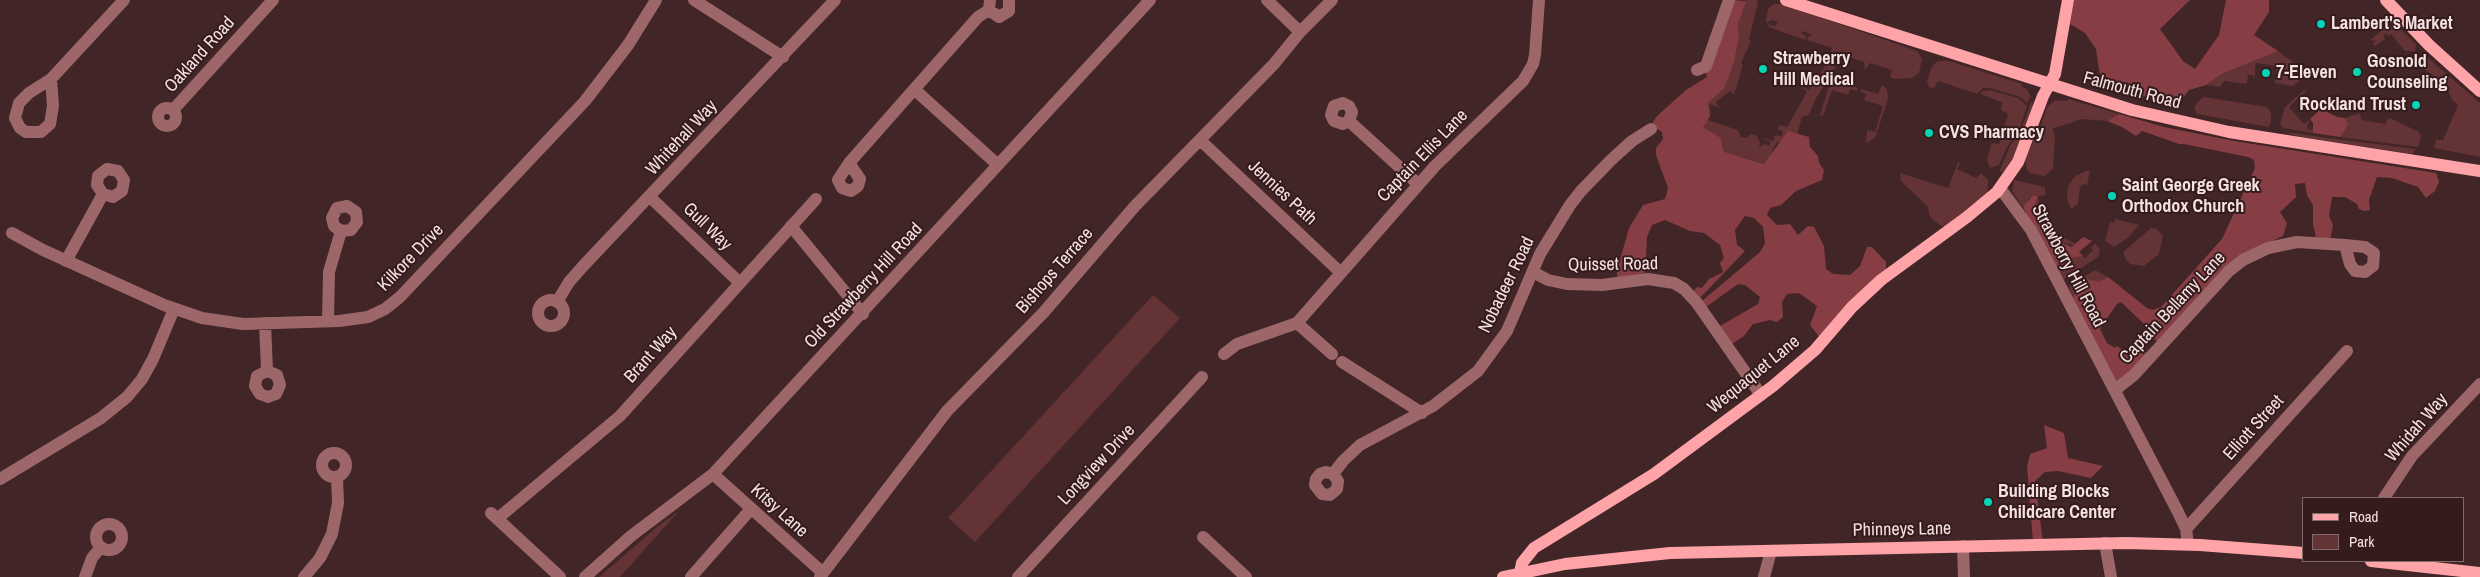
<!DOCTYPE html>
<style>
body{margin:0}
#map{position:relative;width:2480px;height:577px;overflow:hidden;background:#412527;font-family:"Archivo Narrow",sans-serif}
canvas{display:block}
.legend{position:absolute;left:2302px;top:497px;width:162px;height:65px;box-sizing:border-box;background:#361b1d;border:1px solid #826a6b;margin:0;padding:6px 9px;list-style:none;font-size:15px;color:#f4e1e1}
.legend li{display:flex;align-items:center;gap:10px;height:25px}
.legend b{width:25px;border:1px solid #826a6b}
</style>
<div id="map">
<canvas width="2480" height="577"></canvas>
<ul class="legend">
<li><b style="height:6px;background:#fea3a8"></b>Road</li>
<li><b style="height:14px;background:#643336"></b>Park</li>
</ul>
</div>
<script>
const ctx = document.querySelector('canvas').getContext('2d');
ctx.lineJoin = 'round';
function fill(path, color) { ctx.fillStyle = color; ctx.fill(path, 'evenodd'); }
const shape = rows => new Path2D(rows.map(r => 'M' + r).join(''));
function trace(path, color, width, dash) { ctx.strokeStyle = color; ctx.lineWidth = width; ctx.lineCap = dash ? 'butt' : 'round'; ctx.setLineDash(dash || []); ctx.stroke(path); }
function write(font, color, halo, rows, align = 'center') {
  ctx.font = font + ' "Archivo Narrow",sans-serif'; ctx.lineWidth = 4; ctx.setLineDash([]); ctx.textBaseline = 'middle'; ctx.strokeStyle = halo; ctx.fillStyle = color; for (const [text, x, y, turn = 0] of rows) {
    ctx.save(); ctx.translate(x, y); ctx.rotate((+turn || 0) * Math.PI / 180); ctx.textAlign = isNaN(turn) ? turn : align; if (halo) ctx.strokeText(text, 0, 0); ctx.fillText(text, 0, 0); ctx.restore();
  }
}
const green = shape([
 [1745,0,1757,0,1758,2,1749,40,1751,41,1741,63,1743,65,1734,95,1730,91,1716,102,1720,108,1709,104,1711,113,1710,117,1708,103,1733,67,1739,36,1738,24],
 [1774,4,1782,4,1917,51,1922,59,1919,73,1912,78,1893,79,1890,77,1892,70,1870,63,1865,70,1864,62,1843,55,1815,100,1809,115,1802,117,1797,135,1787,132,1780,143,1777,142,1766,164,1725,152,1723,150,1721,138,1703,127,1707,120,1738,130,1741,137,1746,138,1751,134,1757,136,1760,143,1759,147,1765,144,1769,146,1771,142,1760,137,1773,141,1775,135,1782,136,1783,132,1778,129,1779,125,1787,127,1807,92,1802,87,1809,90,1828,62,1821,56,1829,58,1832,48,1807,40,1808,37,1812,36,1805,31,1801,33,1807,37,1805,40,1769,27,1768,24,1775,26,1778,22,1772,20,1767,23,1766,21,1768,9],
 [2394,23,2416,44,2415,51,2405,51,2391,34,2388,36,2386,33,2383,36,2385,39,2375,46,2373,44,2376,41,2370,40,2389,25,2394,27],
 [2278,51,2305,71,2304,77,2293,86,2275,83,2277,66,2256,63,2254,80,2253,75,2248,75,2247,84,2224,81,2220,87,2206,85,2222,74],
 [2427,57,2480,103,2480,157,2434,148,2436,140,2443,140,2458,105,2452,100,2446,84,2422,68,2421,60],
 [1946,60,2022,84,2022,87,2027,89,2031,97,2027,103,2020,97,1990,88,1983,88,1977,94,1938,81,1934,88,1929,87,1927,81,1931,68,1936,62],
 [1844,74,1846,76,1845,83,1858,88,1857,91,1850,89,1848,95,1832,90,1823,116,1820,115,1828,90,1837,76],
 [1882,85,1887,89,1888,99,1875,138,1866,143,1867,130,1875,132,1883,106,1864,100,1866,94,1860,92,1861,89,1878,94],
 [1990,90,2018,98,2027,106,2019,130,2007,147,1999,165,1990,168,1987,161,1988,154,1992,143,1999,144,2008,114,2001,110,2002,102,1980,94,1983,91],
 [2304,90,2307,90,2289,107,2304,124,2310,119,2307,127,2309,130,2313,129,2313,133,2283,128,2280,124,2285,107],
 [2204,97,2267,107,2271,113,2271,122,2269,127,2197,114,2194,108,2198,101],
 [2068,99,2119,114,2107,121,2082,119,2052,129,2055,135,2053,169,2045,176,2030,173,2027,170,2025,158,2039,131,2047,107,2055,100,2067,101],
 [2032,100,2033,107,2017,154,2004,171,1999,172,2010,146,2020,132],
 [2359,113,2362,120,2386,124,2387,119,2390,118,2419,132,2421,136,2418,147,2340,137,2347,126,2345,118],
 [2285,132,2336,139,2416,149,2412,154,2297,136],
 [1958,162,1960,163,1957,169,1976,178,1981,173,1988,180,1987,194,1947,226,1942,226,1933,220,1929,215,1928,207,1901,181,1900,173,1948,188],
 [2086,171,2090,171,2087,185,2083,184,2080,187,2078,204,2071,209,2067,199,2068,186,2075,176],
 [2014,180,2045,187,2045,195,2038,196,2042,216,2055,233,2076,244,2075,246,2052,239,2046,232,2034,207,2037,196,2033,195,2028,200,2024,209,2012,191],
 [2115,219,2139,225,2129,237,2114,247,2105,241,2110,222,2114,223],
 [2151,228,2157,229,2163,236,2159,254,2144,266,2130,264,2126,260,2123,252],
 [2095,243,2100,250,2098,257,2063,280,2058,275,2064,264,2072,258,2083,256,2085,258,2093,250,2091,248],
 [2095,270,2108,277,2100,283,2086,280,2079,284,2072,300,2069,286],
 [1153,295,1180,318,975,542,948,518],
 [679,511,620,577,599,577,657,527]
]);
const forest = shape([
 [1731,0,1746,1,1738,24,1739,36,1734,63,1724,88,1708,103,1710,117,1703,127,1721,138,1723,150,1725,152,1764,164,1788,131,1809,137,1810,147,1818,156,1819,163,1824,170,1822,180,1796,191,1781,205,1770,208,1767,215,1777,225,1790,224,1798,235,1808,226,1814,227,1824,246,1826,269,1833,274,1850,275,1860,266,1867,247,1872,247,1886,262,1886,271,1820,338,1810,325,1817,306,1799,293,1787,294,1782,302,1783,317,1777,322,1770,320,1753,324,1744,336,1732,344,1720,326,1758,304,1760,297,1745,285,1738,284,1706,307,1702,301,1760,252,1765,243,1763,227,1754,218,1745,216,1735,230,1737,245,1745,251,1699,299,1694,291,1697,287,1702,288,1709,279,1723,272,1720,263,1724,258,1720,245,1704,233,1690,231,1665,220,1652,225,1647,237,1645,273,1617,278,1617,270,1629,228,1643,205,1665,199,1668,188,1656,155,1656,148,1663,139,1662,132,1653,126,1653,122,1657,116,1686,90,1707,77,1705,71],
 [2074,0,2190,0,2160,29,2183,61,2195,69,2219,35,2226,0,2269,0,2269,12,2254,35,2278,51,2222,74,2206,85,2189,90,2178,104,2133,94,2101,83,2096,49,2085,33,2070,24],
 [2321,109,2337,117,2345,118,2348,125,2340,137,2313,133,2313,123,2310,119],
 [2119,114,2164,127,2234,141,2436,173,2439,182,2435,191,2426,198,2418,187,2392,178,2377,177,2369,200,2370,210,2364,211,2359,209,2357,204,2345,197,2332,197,2329,216,2333,225,2330,240,2316,237,2313,224,2313,205,2307,195,2305,183,2295,184,2296,197,2280,212,2287,223,2283,236,2259,247,2157,342,2144,324,2121,302,2117,304,2100,329,2107,343,2115,348,2117,346,2127,353,2143,348,2147,353,2123,382,2116,381,2072,300,2079,284,2086,279,2099,282,2108,277,2147,308,2153,310,2161,307,2222,239,2255,168,2254,160,2248,157,2184,144,2179,144,2142,131,2136,136,2122,127,2107,121],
 [2033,195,2038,196,2034,207,2037,217,2052,239,2072,247,2083,237,2092,241,2079,252,2083,256,2072,258,2064,264,2058,275,2024,209,2024,206],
 [2044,425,2064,433,2068,458,2103,466,2091,478,2058,471,2045,472,2035,481,2043,542,2033,542,2027,467,2030,454,2047,448]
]);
const minor = shape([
 [694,0,783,57],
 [990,0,989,10,999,17,1009,11,1009,0],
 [1267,0,1300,32],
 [1697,70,1706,66,1729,0],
 [51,79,53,106,50,124,41,132,26,132,20,128,15,118,19,103,29,93,51,79,124,0],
 [914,89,998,165],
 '158 117a9 9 0 1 1 18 0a9 9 0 1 1-18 0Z',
 [173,110,273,0],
 [1349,121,1352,112,1349,106,1343,103,1334,106,1331,115,1334,121,1343,124,1349,121,1418,184],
 [1200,140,1340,272],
 [849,163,860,179,858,186,851,191,842,188,838,180,849,163,978,17,989,10],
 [2000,188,2031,230,2178,512,2186,529,2188,544],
 [650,197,740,283],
 [791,226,863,314],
 [12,233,43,250,164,305,202,318,243,324,339,321,368,317,385,309,400,297,585,101,628,45,656,0],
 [66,261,103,194,97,185,98,176,107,169,118,171,124,180,122,191,113,197,103,194],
 [1533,272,1548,280,1567,284,1602,285,1648,279,1674,283,1684,289,1697,303,1761,395],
 '538 313a13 13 0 1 1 26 0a13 13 0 1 1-26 0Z',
 [557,302,569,282,584,265,835,0],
 [328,321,329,272,341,231,334,226,332,218,337,208,347,206,356,212,357,222,351,230,341,231],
 [265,323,267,371,277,375,280,385,276,394,268,397,260,394,255,386,257,376,267,371],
 [1297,323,1435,166,1523,81,1533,64,1535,55,1539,0],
 [1297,323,1332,354],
 [1224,354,1237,344,1297,323],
 [1342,362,1422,413],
 [2115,390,2134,375,2229,271,2243,260,2268,248,2297,242,2345,245,2365,247,2374,253,2373,266,2365,272,2355,271,2350,264,2345,245],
 '322 465a12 12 0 1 1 24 0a12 12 0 1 1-24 0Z',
 [713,474,823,573],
 [1333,474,1338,481,1337,489,1330,495,1322,494,1315,485,1316,479,1320,474,1326,472,1333,474,1343,461,1360,445,1433,406,1478,371,1507,331,1540,254,1570,205,1581,191,1611,160,1632,141,1651,129],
 [0,479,101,418,127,397,142,379,153,359,174,309],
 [2384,498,2412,456,2480,384],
 [491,513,560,577],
 [497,519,620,416,816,199],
 '96 537a13 13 0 1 1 26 0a13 13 0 1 1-26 0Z',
 [2186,529,2347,351],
 [1203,537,1246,577],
 [2105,543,2111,577],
 [1963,546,1964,577],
 [85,577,92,558,101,547],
 [304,577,320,558,332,534,338,503,337,477],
 [585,577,631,536,713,474,1150,0],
 [691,577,751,509],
 [820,577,947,411,1044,312,1135,206,1274,64,1300,32,1332,0],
 [1018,577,1202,377],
 [1764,577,1771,551]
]);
const major = shape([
 [1786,0,2132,110,2229,132,2480,171],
 [2386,0,2429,45,2480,91],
 [2371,561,2480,573],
 [1520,573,1522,563,1534,548,1654,474,1773,386,1815,350,1852,307,1881,280,1967,217,1997,192,2018,162,2043,96,2055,74,2068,0],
 [1503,577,1565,564,1670,553,2126,543,2200,545,2304,553]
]);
const markers = [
 [2321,24,5,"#02d5b6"],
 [1763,69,5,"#02d5b6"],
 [2357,72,5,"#02d5b6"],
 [2266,73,5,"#02d5b6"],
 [2416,105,5,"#02d5b6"],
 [1929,133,5,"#02d5b6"],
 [2112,196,5,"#02d5b6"],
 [1988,502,5,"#02d5b6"]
];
const poiNames = [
 ["Lambert's Market",2331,24],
 ["Strawberry",1773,59],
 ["Hill Medical",1773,80],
 ["Gosnold",2367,62],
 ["Counseling",2367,83],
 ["7-Eleven",2276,73],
 ["Rockland Trust",2406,105,"right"],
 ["CVS Pharmacy",1939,133],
 ["Saint George Greek",2122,186],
 ["Orthodox Church",2122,207],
 ["Building Blocks",1998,492],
 ["Childcare Center",1998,513]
];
const streetNames = [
 ["Oakland Road",200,55,-48],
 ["Falmouth Road",2132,91,15],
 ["Whitehall Way",682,138,-47],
 ["Captain Ellis Lane",1423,156,-46],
 ["Jennies Path",1282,193,43],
 ["Gull Way",707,227,44],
 ["Kilkore Drive",411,258,-46],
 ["Quisset Road",1613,265,-1],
 ["Strawberry Hill Road",2068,266,62],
 ["Bishops Terrace",1055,271,-49],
 ["Nobadeer Road",1507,285,-64],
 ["Old Strawberry Hill Road",864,286,-47],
 ["Captain Bellamy Lane",2173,308,-47],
 ["Brant Way",651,355,-48],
 ["Wequaquet Lane",1754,375,-39],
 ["Elliott Street",2254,428,-48],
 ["Whidah Way",2417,428,-49],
 ["Longview Drive",1097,465,-47],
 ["Kitsy Lane",779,511,42],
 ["Phinneys Lane",1902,530,-1]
];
fill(green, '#643336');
fill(forest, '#863e44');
trace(minor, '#9d6669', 12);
trace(major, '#fea3a8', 12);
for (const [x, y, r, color] of markers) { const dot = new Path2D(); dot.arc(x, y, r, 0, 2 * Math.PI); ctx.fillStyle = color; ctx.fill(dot); trace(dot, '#361b1d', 2); }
write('bold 18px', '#f4e1e1', '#361b1d', poiNames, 'left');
write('18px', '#f4e1e1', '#361b1d', streetNames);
</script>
